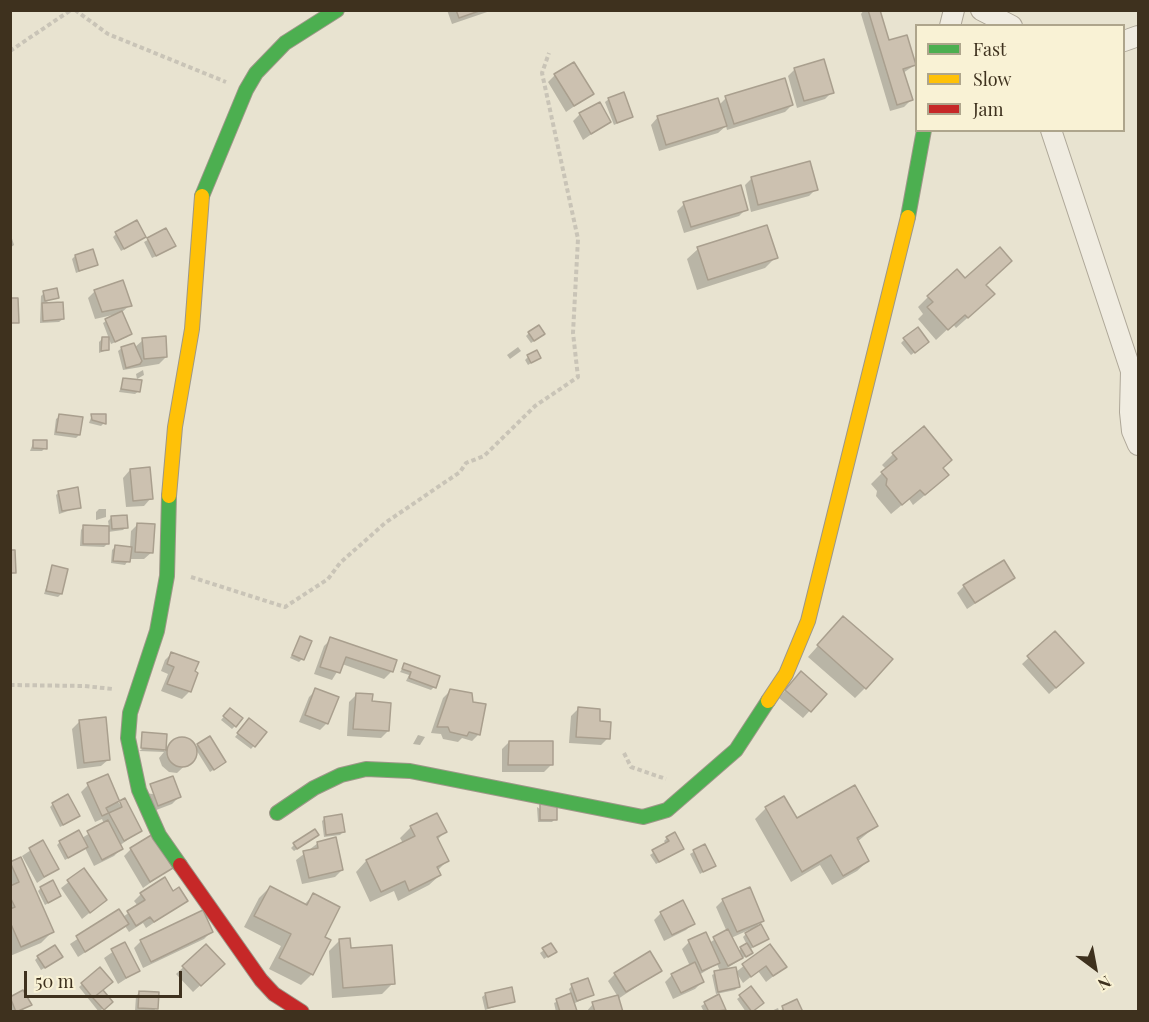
<!DOCTYPE html>
<style>
body{margin:0}
#map{position:relative;width:1149px;height:1022px;overflow:hidden;background:#e8e3d0;font-family:"Playfair Display",serif}
canvas{display:block}
.frame{position:absolute;inset:0;border:12px solid #3e311e;pointer-events:none}
.legend{position:absolute;left:915px;top:24px;width:210px;height:108px;box-sizing:border-box;background:#f9f2d5;border:2px solid #aea58c;margin:0;padding:8px 10px;list-style:none;font-size:18px;color:#3e311e}
.legend li{display:flex;align-items:center;gap:12px;height:30px}
.legend b{width:30px;border:2px solid #aea58c}
.north{position:absolute;left:1065px;top:938px;width:60px;height:60px;-webkit-text-stroke:4px #f9f2d5;paint-order:stroke;rotate:148deg;font-size:16px;font-weight:700;line-height:24px;text-align:center;color:#3e311e}
.north::after{content:'';display:block;margin:auto;width:21px;height:27px;background:#3e311e;clip-path:polygon(50% 0,100% 100%,50% 72%,0 100%)}
.scale{position:absolute;left:24px;top:971px;width:158px;height:27px;box-sizing:border-box;border:3px solid #3e311e;border-top:0;padding-left:8px;font-size:18px;line-height:21px;white-space:nowrap;color:#3e311e;-webkit-text-stroke:4px #f9f2d5;paint-order:stroke}
</style>
<div id="map">
<canvas width="1149" height="1022"></canvas>
<div class="frame"></div>
<ul class="legend">
<li><b style="height:8px;background:#4caf50"></b>Fast</li>
<li><b style="height:8px;background:#ffc107"></b>Slow</li>
<li><b style="height:8px;background:#c62828"></b>Jam</li>
</ul>
<div class="north">N</div>
<div class="scale">50 m</div>
</div>
<script>
const ctx = document.querySelector('canvas').getContext('2d');
ctx.lineJoin = 'round';
function fill(path, color) { ctx.fillStyle = color; ctx.fill(path, 'evenodd'); }
const shape = rows => new Path2D(rows.map(r => 'M' + r).join(''));
function trace(path, color, width, dash) { ctx.strokeStyle = color; ctx.lineWidth = width; ctx.lineCap = dash ? 'butt' : 'round'; ctx.setLineDash(dash || []); ctx.stroke(path); }
const shadow = shape([
 [447,10,493,10,452,24],
 [864,10,879,10,888,42,915,65,903,73,911,100,904,107,890,111,861,14],
 [795,69,832,92,825,99,797,108,788,76],
 [555,75,592,94,566,112,548,82],
 [726,98,792,105,785,112,727,130,726,126,718,133,659,151,651,125,658,117,719,105],
 [609,99,631,117,614,125,605,102],
 [580,114,609,122,583,140,573,121],
 [752,178,816,189,809,196,751,212,745,185],
 [684,204,746,209,739,216,684,233,677,211],
 [166,230,171,249,152,258,144,242],
 [10,232,14,245,10,248],
 [116,234,144,237,121,251,113,237],
 [698,249,776,257,765,268,697,290,687,259],
 [75,256,96,265,76,273,72,259],
 [965,280,985,285,982,305,956,328,953,324,936,340,918,319,923,314,918,307,928,297],
 [95,291,130,305,121,313,130,334,127,337,111,344,103,323,117,314,95,319,88,298],
 [44,293,57,297,44,303,63,319,59,322,40,323,41,296],
 [529,333,540,337,531,343,526,336],
 [102,339,107,350,99,353,99,342],
 [143,340,166,357,159,364,123,370,118,351,122,348,134,348],
 [904,340,924,345,911,355,901,343],
 [518,347,521,351,510,359,507,355],
 [528,357,536,360,528,365,525,360],
 [143,370,144,375,137,379,136,374],
 [124,380,139,391,135,394,119,392],
 [92,415,104,423,101,426,89,423],
 [60,416,79,435,76,438,54,435,56,419],
 [34,441,45,448,42,451,30,451],
 [893,454,942,469,936,486,913,505,909,499,891,514,876,496,877,491,871,484,886,469,882,465],
 [130,470,151,498,144,506,126,507,123,478],
 [59,492,80,507,59,514,56,495],
 [99,509,106,509,106,517,96,520,96,512],
 [111,518,126,527,123,530,108,532,107,544,104,547,80,546,81,530,84,526,109,527,108,521],
 [138,524,152,552,144,559,129,559,125,565,111,563,112,550,115,547,130,548,131,531],
 [53,567,61,594,58,597,44,594],
 [1013,578,967,609,957,593,964,586],
 [833,629,865,688,855,698,808,657],
 [1055,633,1075,670,1049,694,1022,664],
 [301,638,302,659,299,662,290,658],
 [331,639,395,661,391,672,384,679,342,664,332,680,314,674,324,646],
 [172,653,196,673,189,692,182,699,161,691,168,674,161,671,165,660],
 [405,665,434,687,431,690,406,681,409,675,400,672],
 [794,680,825,694,803,718,779,698],
 [316,690,327,723,320,730,299,722,309,697],
 [450,691,479,734,472,741,462,738,458,742,443,739,441,734,431,733,443,698],
 [356,695,371,703,388,731,381,738,347,736,349,702],
 [578,709,598,722,608,738,601,745,569,743,571,716],
 [227,713,235,726,232,729,221,720],
 [79,722,109,759,101,766,77,769,72,729],
 [247,723,265,733,251,749,235,737],
 [165,735,164,751,173,743,186,740,194,749,194,757,177,773,169,772,162,766,159,758,164,752,139,751],
 [418,735,425,737,420,745,413,744],
 [509,742,551,765,544,772,502,772,502,749],
 [198,745,221,765,210,772,195,748],
 [88,785,119,803,140,831,119,846,121,849,114,856,94,866,85,848,65,860,57,845,60,842,82,838,104,824,102,819,95,822,81,792],
 [144,793,179,797,172,804,151,812],
 [53,804,75,819,60,827,50,807],
 [537,807,555,819,552,822,538,822],
 [766,808,796,820,876,826,857,842,868,861,857,871,832,885,820,865,791,882,755,819],
 [325,818,343,832,340,835,324,837,322,821],
 [411,827,445,832,437,840,447,861,438,870,440,875,429,885,398,901,394,891,370,902,356,872,366,861,403,843,400,838],
 [314,838,294,851,291,848,294,845],
 [667,838,679,851,656,864,650,855,666,844,664,841],
 [43,842,57,869,37,883,22,856],
 [318,843,342,870,335,877,302,884,296,860],
 [704,846,714,865,700,874,690,854],
 [131,849,171,868,143,888,124,856],
 [21,859,52,932,41,943,10,956,10,864],
 [84,870,105,900,82,919,61,888],
 [270,887,304,905,313,895,323,937,312,974,301,985,269,969,281,946,244,927,259,898],
 [41,888,60,896,45,905,38,891],
 [172,893,186,901,146,928,143,923,129,932,125,926,78,957,70,944,119,911,123,917,138,906,134,901,141,894],
 [723,900,762,920,753,930,767,938,749,950,748,955,724,970,738,987,735,990,716,994,712,975,720,971,717,964,699,975,702,982,695,989,673,999,665,982,672,975,690,966,682,949,689,942,709,943,727,932,716,907],
 [751,929,743,937,747,945,738,951,731,938],
 [661,913,693,923,686,930,664,941,654,920],
 [211,932,204,939,143,968,134,948,141,941],
 [340,940,393,983,382,994,332,998,329,951],
 [124,944,138,971,118,984,104,958],
 [551,945,555,952,544,959,540,953],
 [206,946,223,964,193,992,176,974],
 [769,946,785,967,766,982,758,971,743,983,736,972],
 [38,957,58,960,41,970,35,960],
 [100,969,101,990,111,1001,99,1012,79,987],
 [660,971,618,999,621,1012,586,1012,593,1004,618,997,608,981,615,974],
 [572,986,592,995,573,1004,574,1012,556,1012,554,1003,571,995,569,989],
 [751,988,759,1006,746,1012,737,999],
 [23,992,30,1004,20,1012,11,1012,10,999],
 [139,993,156,1008,153,1012,135,1011,136,996],
 [486,994,513,1001,485,1010,482,997],
 [718,996,725,1010,704,1012,701,1006],
 [797,1001,802,1012,769,1012,778,1008,779,1011]
]);
const building = shape([
 [456,10,482,10,459,18,456,10],
 [868,10,880,10,889,40,907,35,916,65,903,69,913,100,897,105,868,10],
 [824,59,834,93,804,101,794,68,824,59],
 [574,62,594,94,574,106,554,74,574,62],
 [785,78,793,105,734,124,725,96,785,78],
 [624,92,633,117,617,123,608,98,624,92],
 [718,98,727,126,666,145,657,116,718,98],
 [600,102,611,122,591,134,579,113,600,102],
 [810,161,818,190,758,205,751,177,810,161],
 [741,185,748,210,691,227,683,202,741,185],
 [137,220,146,237,124,249,115,232,137,220],
 [767,225,778,258,708,280,697,247,767,225],
 [166,228,176,246,156,256,147,238,166,228],
 [1000,247,1012,261,986,285,995,294,968,318,965,315,948,330,927,307,933,302,927,296,957,269,965,278,1000,247],
 [93,249,98,265,79,271,75,255,93,249],
 [123,280,132,306,102,312,94,290,123,280],
 [57,288,59,298,45,301,43,291,57,288],
 [10,298,18,298,19,323,10,323,10,298],
 [63,302,64,319,43,321,42,303,63,302],
 [122,311,132,334,115,342,105,319,122,311],
 [539,325,545,334,534,341,528,332,539,325],
 [918,327,929,342,915,353,903,338,918,327],
 [166,336,167,357,144,359,142,338,166,336],
 [102,337,109,337,109,350,101,351,102,337],
 [134,343,142,361,140,364,126,368,121,347,134,343],
 [537,350,541,358,531,363,527,355,537,350],
 [123,378,142,380,140,392,121,389,123,378],
 [59,414,83,417,80,435,56,432,59,414],
 [91,414,106,414,106,424,92,420,91,414],
 [924,426,952,460,943,468,949,475,925,495,920,490,902,505,886,485,887,479,881,472,897,459,892,453,924,426],
 [33,440,47,440,47,449,33,448,33,440],
 [150,467,153,499,133,501,130,469,150,467],
 [78,487,81,508,62,511,58,491,78,487],
 [127,515,128,528,112,529,111,516,127,515],
 [137,523,155,524,153,553,135,552,137,523],
 [83,525,109,526,109,544,83,544,83,525],
 [115,545,132,547,130,562,113,561,115,545],
 [10,550,15,550,16,573,10,573,10,550],
 [1004,560,1015,578,975,603,963,585,1004,560],
 [52,565,68,569,62,594,46,591,52,565],
 [843,616,893,659,866,689,817,645,843,616],
 [1055,631,1084,663,1056,688,1027,656,1055,631],
 [300,636,312,641,304,660,292,655,300,636],
 [330,637,397,660,393,672,346,657,340,673,320,667,330,637],
 [171,652,199,662,195,671,198,673,191,692,167,684,174,667,167,664,171,652],
 [404,663,440,676,436,688,409,678,411,672,402,669,404,663],
 [801,671,827,694,811,712,785,690,801,671],
 [315,688,339,697,328,724,305,715,315,688],
 [450,689,472,693,473,702,486,704,480,735,469,732,467,736,450,732,448,727,437,727,450,689],
 [356,693,373,694,372,701,391,703,389,731,353,729,356,693],
 [578,707,600,709,600,721,611,722,610,739,576,737,578,707],
 [230,708,243,718,236,727,223,716,230,708],
 [106,717,110,760,84,763,79,720,106,717],
 [249,718,267,732,255,747,237,733,249,718],
 [142,732,167,734,166,750,141,748,142,732],
 [210,736,226,762,214,770,197,744,210,736],
 '167 752a15 15 0 1 1 30 0a15 15 0 1 1-30 0Z',
 [509,741,553,741,553,765,508,765,509,741],
 [108,774,122,807,102,816,87,783,108,774],
 [173,776,181,797,158,806,150,784,173,776],
 [855,785,878,826,857,838,869,861,843,876,831,855,802,872,765,807,784,796,797,818,855,785],
 [68,794,80,816,63,825,52,803,68,794],
 [125,798,142,831,124,841,106,808,125,798],
 [540,803,557,803,557,820,540,820,540,803],
 [437,813,447,832,437,837,449,861,437,867,441,875,409,891,405,881,381,892,366,860,415,836,410,826,437,813],
 [342,814,345,832,326,835,324,817,342,814],
 [108,820,123,849,102,860,87,831,108,820],
 [315,829,319,835,297,849,293,843,315,829],
 [79,830,88,847,68,858,59,841,79,830],
 [675,832,684,849,659,862,652,850,669,841,666,837,675,832],
 [153,834,173,868,150,882,130,848,153,834],
 [336,837,343,870,309,878,303,851,318,848,317,842,336,837],
 [43,840,59,869,44,877,29,848,43,840],
 [705,844,716,866,703,872,693,850,705,844],
 [21,857,54,932,21,947,10,922,10,909,15,907,10,897,10,886,19,882,10,862,21,857],
 [84,868,107,900,90,913,67,880,84,868],
 [165,877,173,891,179,887,188,901,154,922,150,917,136,926,127,911,145,900,140,893,165,877],
 [53,880,61,896,48,903,40,887,53,880],
 [270,886,307,905,313,893,340,907,325,937,331,940,313,975,279,958,291,934,254,916,270,886],
 [750,887,764,921,737,932,722,899,750,887],
 [683,900,695,924,672,935,660,912,683,900],
 [119,909,129,924,85,952,76,936,119,909],
 [203,910,213,932,151,962,140,940,203,910],
 [761,924,769,939,753,947,745,933,761,924],
 [728,929,743,958,728,966,713,937,728,929],
 [706,932,720,963,702,971,688,940,706,932],
 [350,938,351,948,392,945,395,984,343,988,339,939,350,938],
 [125,942,140,971,126,978,111,949,125,942],
 [551,943,557,952,548,957,542,948,551,943],
 [747,943,753,953,746,957,740,947,747,943],
 [206,944,225,964,201,986,182,966,206,944],
 [770,944,787,967,773,976,766,966,751,977,742,964,770,944],
 [55,945,63,957,45,968,37,956,55,945],
 [650,951,662,971,626,992,614,973,650,951],
 [695,962,704,982,681,993,671,974,695,962],
 [100,967,113,982,93,998,81,983,100,967],
 [736,967,740,987,718,992,714,971,736,967],
 [588,978,594,995,577,1001,571,984,588,978],
 [751,986,764,1003,752,1012,739,995,751,986],
 [512,987,515,1002,488,1008,485,993,512,987],
 [23,990,32,1005,16,1012,10,997,23,990],
 [103,990,113,1002,104,1010,93,998,103,990],
 [139,991,159,992,158,1009,138,1008,139,991],
 [571,993,577,1011,560,1012,556,999,571,993],
 [719,994,726,1010,709,1012,704,1002,719,994],
 [618,995,623,1012,595,1012,592,1002,618,995],
 [797,999,803,1012,784,1012,782,1006,797,999]
]);
const path = shape([
 [75,10,108,34,226,82],
 [10,51,71,10],
 [191,577,285,607,328,579,340,563,385,523,460,472,466,463,484,456,535,406,578,377,573,333,578,239,542,73,549,53],
 [10,685,84,686,113,689],
 [624,753,631,767,666,779]
]);
const street = shape([
 [981,10,1012,26],
 [950,26,954,10],
 [1124,41,1138,36],
 [1051,130,1131,371,1130,412,1132,431,1138,445]
]);
const fast = shape([
 [202,196,246,90,256,73,285,43,337,10],
 [908,217,924,130],
 [169,496,167,576,157,631,130,713,128,738,139,790,159,835,180,865],
 [277,813,314,788,341,775,366,769,410,771,643,817,667,810,736,750,768,701]
]);
const slow = shape([
 [169,496,175,427,192,329,202,196],
 [768,701,786,674,808,621,908,217]
]);
const jam = shape([
 [180,865,261,980,274,994,302,1012]
]);
fill(shadow, '#0003');
fill(building, '#ccc1b0');
trace(building, '#a99f8e', 1.5);
trace(street, '#aea798', 22);
trace(fast, '#9d9788', 16);
trace(slow, '#9d9788', 16);
trace(jam, '#9d9788', 16);
trace(path, '#c9c4b7', 4, [4.5, 3]);
trace(street, '#f0ece1', 20);
trace(fast, '#4caf50', 14);
trace(slow, '#ffc107', 14);
trace(jam, '#c62828', 14);
</script>
